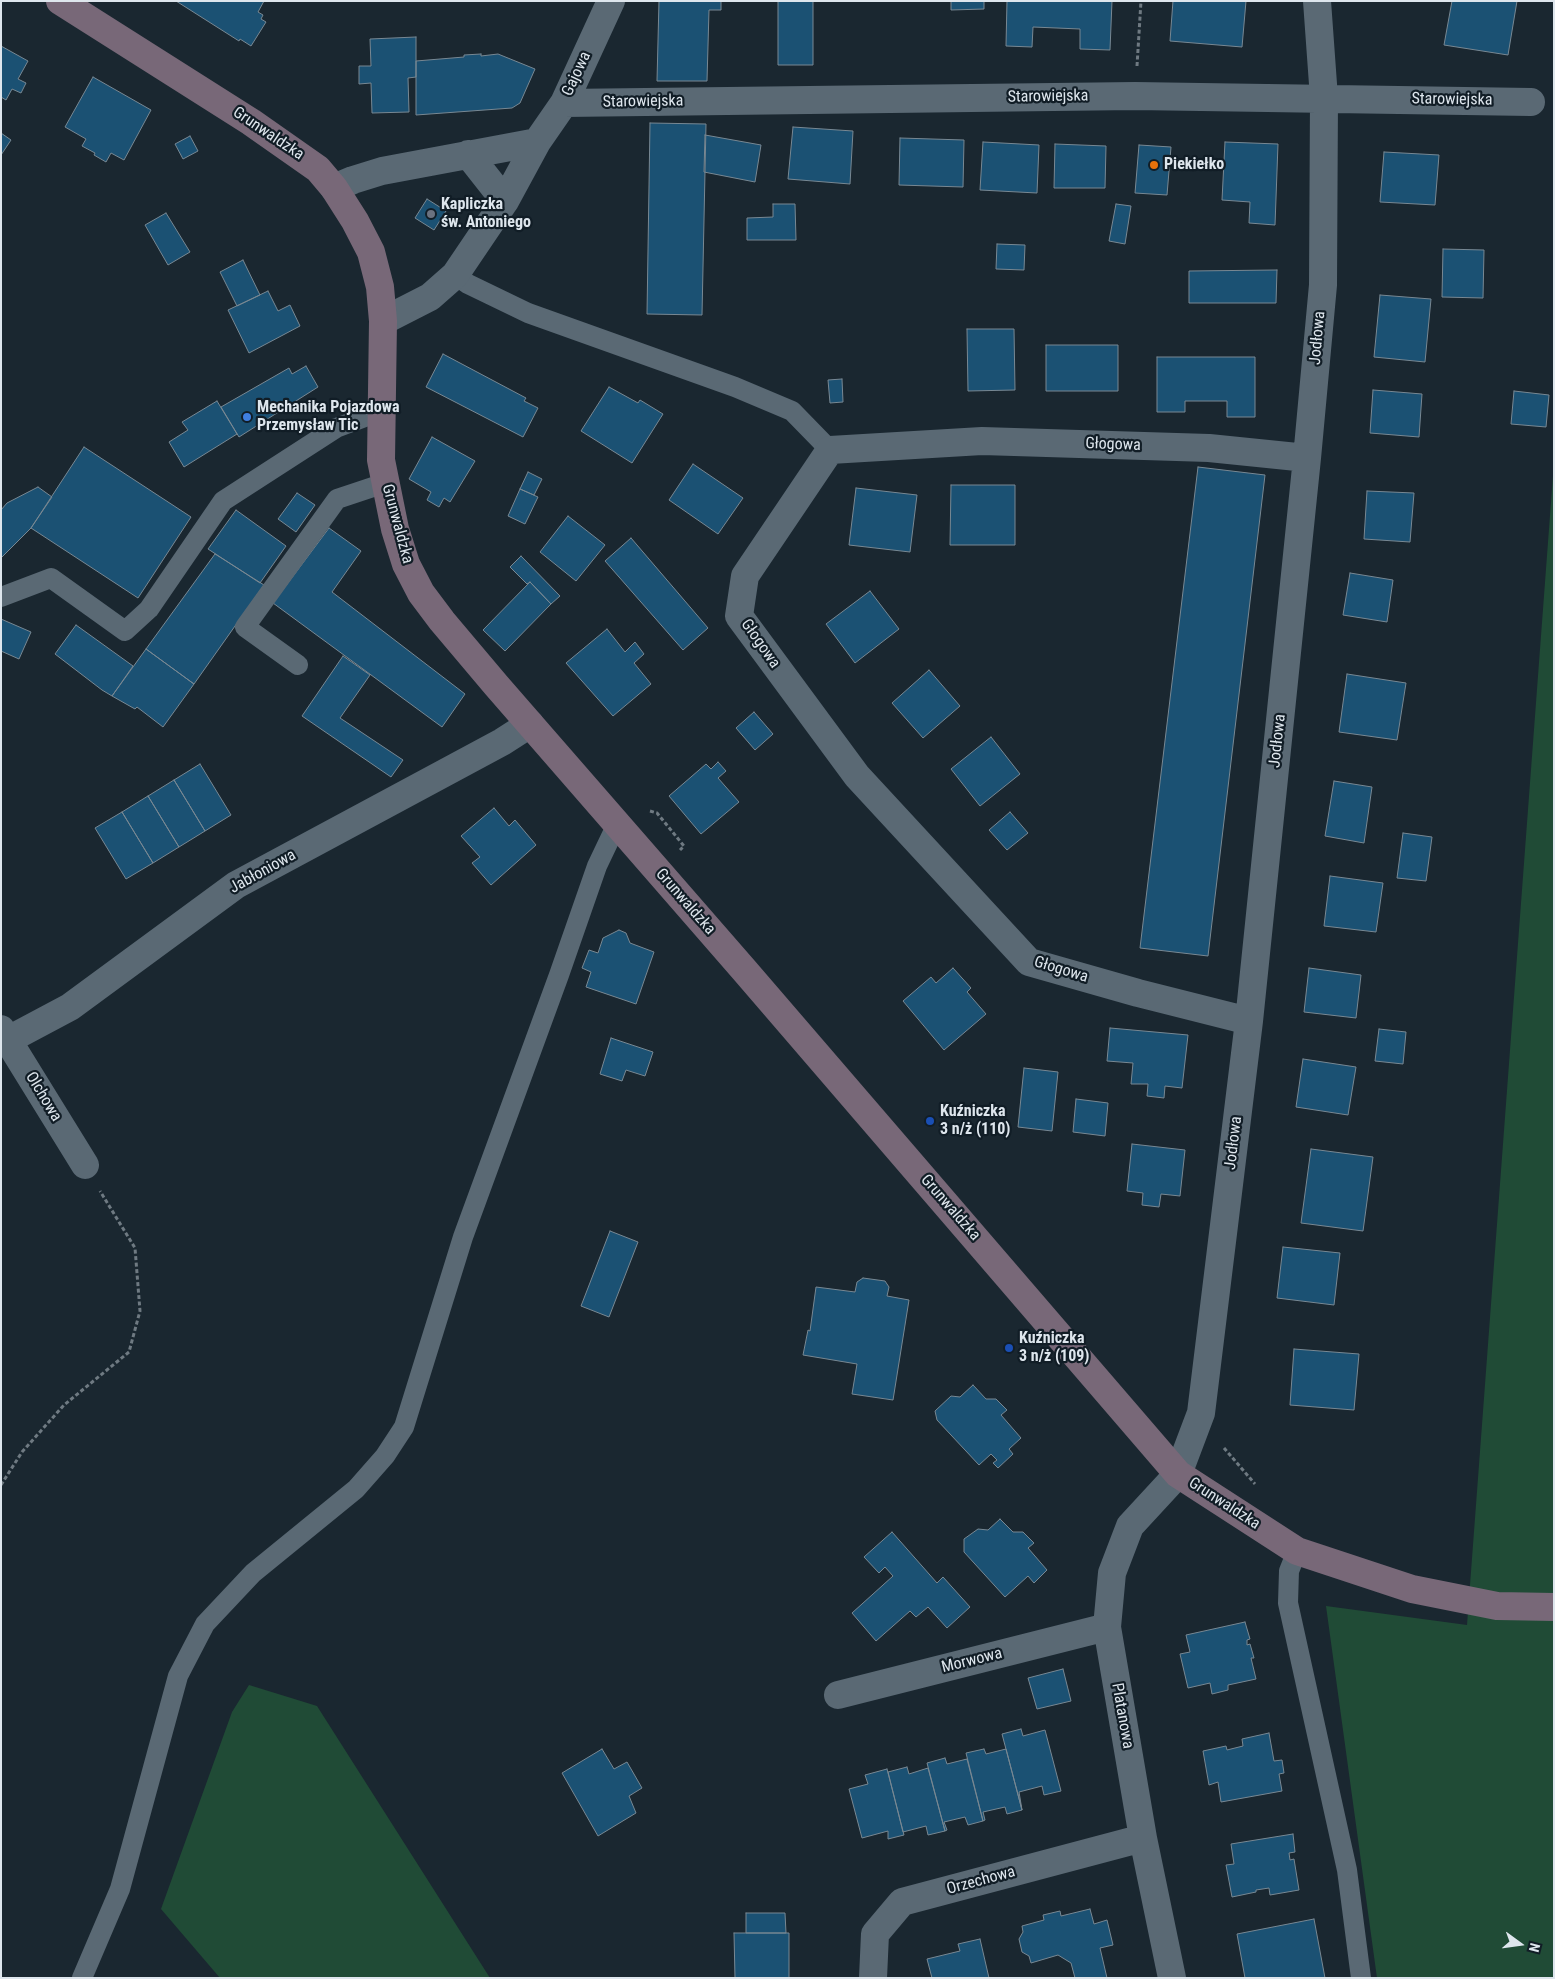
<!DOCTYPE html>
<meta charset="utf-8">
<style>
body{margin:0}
#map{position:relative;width:1555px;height:1979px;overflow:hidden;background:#1a2730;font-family:"Roboto Condensed",sans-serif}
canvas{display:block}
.frame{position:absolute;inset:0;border:2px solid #dee6ed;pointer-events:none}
.north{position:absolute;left:1495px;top:1919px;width:50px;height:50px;-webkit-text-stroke:4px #111d26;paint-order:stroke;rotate:104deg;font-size:14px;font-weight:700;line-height:20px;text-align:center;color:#dee6ed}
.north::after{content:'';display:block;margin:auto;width:18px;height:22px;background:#dee6ed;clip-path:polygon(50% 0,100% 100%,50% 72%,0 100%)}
</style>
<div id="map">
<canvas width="1555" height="1979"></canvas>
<div class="frame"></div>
<div class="north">N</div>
</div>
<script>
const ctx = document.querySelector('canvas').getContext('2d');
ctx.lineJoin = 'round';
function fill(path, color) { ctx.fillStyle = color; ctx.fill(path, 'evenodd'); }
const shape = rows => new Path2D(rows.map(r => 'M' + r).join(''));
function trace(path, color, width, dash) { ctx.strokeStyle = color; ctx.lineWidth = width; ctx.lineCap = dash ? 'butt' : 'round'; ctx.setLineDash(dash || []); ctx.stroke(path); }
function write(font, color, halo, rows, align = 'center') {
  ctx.font = font + ' "Roboto Condensed",sans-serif'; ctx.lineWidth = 4.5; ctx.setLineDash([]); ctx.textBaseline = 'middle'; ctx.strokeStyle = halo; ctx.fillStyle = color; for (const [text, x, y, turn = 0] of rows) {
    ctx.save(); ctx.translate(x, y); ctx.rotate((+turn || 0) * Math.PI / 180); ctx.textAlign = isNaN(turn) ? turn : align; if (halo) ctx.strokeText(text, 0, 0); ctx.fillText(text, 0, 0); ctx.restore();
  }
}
const green = shape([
 [1554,462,1554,1978,1377,1978,1326,1606,1467,1625],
 [249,1685,317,1706,490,1978,220,1978,161,1909,232,1712]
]);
const building = shape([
 [176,1,264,1,258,12,263,15,261,19,266,22,251,46,240,39,239,41,176,1],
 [659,1,721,1,721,10,709,10,707,81,657,81,659,1],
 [778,1,813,1,813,65,778,65,778,1],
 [951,1,984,1,984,9,951,10,951,1],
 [1007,1,1112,1,1110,50,1080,49,1080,29,1033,27,1032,47,1006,46,1007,1],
 [1173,1,1246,1,1242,47,1170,41,1173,1],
 [1452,1,1517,1,1508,55,1444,45,1452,1],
 [416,37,416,77,408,78,409,112,372,113,371,83,359,84,359,66,371,66,370,39,416,37],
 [1,46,28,61,18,79,26,83,21,93,12,89,6,100,1,97,1,46],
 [481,54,481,56,498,54,535,69,520,103,512,108,416,115,416,61,464,57,464,55,481,54],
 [93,77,151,110,124,160,111,153,106,162,94,155,95,153,82,146,86,139,65,127,93,77],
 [650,123,706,124,702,315,647,314,650,123],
 [793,127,853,131,850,184,788,179,793,127],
 [1,133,11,140,1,155,1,133],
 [705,135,761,145,755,182,704,172,705,135],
 [190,136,198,151,183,159,175,144,190,136],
 [900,138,964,140,963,187,899,185,900,138],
 [983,142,1039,145,1037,193,980,190,983,142],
 [1225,142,1278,144,1275,225,1249,223,1250,202,1222,200,1225,142],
 [1055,144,1106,146,1105,188,1054,188,1055,144],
 [1139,145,1171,147,1167,195,1135,193,1139,145],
 [1384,152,1439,155,1435,205,1380,202,1384,152],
 [427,199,446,211,434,230,415,218,427,199],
 [773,204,795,204,796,240,747,240,747,218,773,217,773,204],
 [1116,204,1131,206,1125,244,1109,241,1116,204],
 [166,213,190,252,168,265,145,225,166,213],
 [997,244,1025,245,1024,270,996,269,997,244],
 [1443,249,1484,250,1483,298,1442,297,1443,249],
 [243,260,260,295,237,306,220,272,243,260],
 [1277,270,1276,303,1189,303,1189,271,1277,270],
 [268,291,278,311,290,305,300,326,249,353,228,310,268,291],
 [1380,295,1431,299,1425,362,1374,357,1380,295],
 [967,329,1014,329,1015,390,968,391,967,329],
 [1046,345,1118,345,1118,391,1046,391,1046,345],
 [443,354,526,398,524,401,538,408,523,437,426,387,443,354],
 [1157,357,1255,357,1255,417,1227,417,1227,401,1185,401,1185,412,1157,412,1157,357],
 [306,366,318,387,239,437,221,407,289,368,292,374,306,366],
 [842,379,843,402,830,403,828,380,842,379],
 [609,387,638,403,640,400,663,414,632,463,581,431,609,387],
 [1373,390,1422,394,1419,437,1370,433,1373,390],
 [1514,391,1549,395,1546,427,1511,424,1514,391],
 [217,401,237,434,184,467,169,442,188,430,182,422,217,401],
 [432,437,475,461,450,502,444,498,439,507,427,500,431,492,409,479,432,437],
 [84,447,191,517,138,598,31,528,84,447],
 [693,464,743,498,718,534,669,500,693,464],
 [1198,467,1265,475,1208,956,1140,948,1198,467],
 [528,472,542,479,534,495,520,489,528,472],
 [951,485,1015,485,1015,545,950,545,951,485],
 [38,487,52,497,31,528,1,558,1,510,7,503,38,487],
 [856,488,917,495,910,552,849,545,856,488],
 [520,489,538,497,525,524,508,516,520,489],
 [1367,491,1414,493,1410,542,1364,539,1367,491],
 [297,493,315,505,296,532,278,519,297,493],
 [236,510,286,546,260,583,208,549,236,510],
 [568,516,605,545,576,581,540,552,568,516],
 [329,528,361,551,332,592,465,694,442,727,273,603,329,528],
 [631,538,708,628,683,650,605,561,631,538],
 [215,554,264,585,194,684,146,649,215,554],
 [521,556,560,596,551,604,530,582,527,584,510,567,521,556],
 [1350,573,1393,580,1387,622,1343,615,1350,573],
 [530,582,551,604,505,651,483,630,530,582],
 [870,591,899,629,855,663,826,624,870,591],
 [1,619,31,632,19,659,1,651,1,619],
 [76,625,133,666,112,696,102,690,55,654,76,625],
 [607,629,625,652,635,642,644,654,634,663,651,684,613,716,566,663,607,629],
 [146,649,194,684,163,727,137,707,135,709,112,696,146,649],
 [343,656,370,675,340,718,403,760,391,777,302,716,343,656],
 [929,670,960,706,923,738,892,703,929,670],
 [1347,674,1406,683,1397,740,1339,732,1347,674],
 [754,712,773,734,755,750,736,728,754,712],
 [991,737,1020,774,980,806,951,769,991,737],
 [718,762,726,771,718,778,739,802,701,834,669,796,706,764,711,769,718,762],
 [200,764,231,815,205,831,174,780,200,764],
 [174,780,205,831,179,847,148,796,174,780],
 [1334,781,1372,787,1364,843,1325,836,1334,781],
 [148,796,179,847,153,863,122,812,148,796],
 [494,808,509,826,515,820,536,845,491,885,472,863,480,857,461,836,494,808],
 [122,812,153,863,126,879,95,828,122,812],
 [1010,812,1028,833,1007,850,989,830,1010,812],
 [1403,833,1432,837,1426,881,1397,878,1403,833],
 [1330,876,1383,883,1376,932,1324,926,1330,876],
 [619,930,626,933,630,943,654,952,636,1004,586,987,591,972,582,968,589,950,598,953,603,938,619,930],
 [953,968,971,988,967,992,986,1014,944,1050,903,1001,931,977,936,983,953,968],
 [1309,968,1361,975,1356,1018,1304,1012,1309,968],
 [1110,1028,1188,1035,1182,1088,1165,1086,1164,1098,1147,1096,1148,1084,1131,1084,1133,1063,1107,1061,1110,1028],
 [1379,1029,1406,1032,1403,1064,1375,1061,1379,1029],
 [611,1038,653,1052,645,1076,626,1070,622,1081,600,1074,611,1038],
 [1303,1059,1356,1067,1348,1115,1296,1107,1303,1059],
 [1024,1068,1058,1072,1052,1131,1018,1127,1024,1068],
 [1076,1099,1108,1103,1105,1136,1073,1132,1076,1099],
 [1132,1144,1185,1150,1180,1196,1161,1194,1159,1207,1142,1205,1143,1193,1127,1191,1132,1144],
 [1311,1149,1373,1157,1363,1231,1301,1223,1311,1149],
 [610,1231,638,1242,609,1317,581,1306,610,1231],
 [1283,1247,1340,1253,1334,1305,1277,1298,1283,1247],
 [863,1278,885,1281,889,1287,887,1296,909,1300,893,1400,852,1394,857,1364,803,1355,808,1330,810,1331,816,1287,855,1292,857,1282,863,1278],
 [1294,1349,1359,1354,1354,1410,1290,1405,1294,1349],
 [973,1385,986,1399,996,1399,1007,1410,1001,1415,1021,1438,1009,1449,1013,1454,998,1468,993,1463,997,1460,991,1454,979,1465,937,1420,935,1411,951,1396,960,1397,973,1385],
 [1000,1519,1013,1532,1023,1532,1034,1543,1028,1548,1047,1570,1034,1583,1028,1576,1005,1597,964,1552,964,1539,978,1529,988,1530,1000,1519],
 [892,1532,937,1583,943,1577,970,1607,947,1628,928,1607,916,1617,910,1611,876,1641,852,1613,893,1576,885,1567,879,1573,864,1557,892,1532],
 [1245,1622,1250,1639,1247,1640,1247,1645,1250,1644,1254,1658,1251,1658,1256,1679,1228,1685,1228,1690,1212,1694,1210,1683,1188,1688,1180,1654,1190,1652,1186,1635,1245,1622],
 [1063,1669,1071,1701,1037,1709,1028,1678,1063,1669],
 [1021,1729,1023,1736,1045,1730,1061,1791,1044,1795,1042,1786,1019,1792,1022,1810,1002,1734,1021,1729],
 [1269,1733,1274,1761,1282,1760,1284,1773,1279,1774,1282,1791,1221,1802,1218,1782,1209,1785,1203,1751,1226,1746,1227,1750,1243,1746,1242,1739,1269,1733],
 [602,1749,614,1769,627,1762,642,1788,629,1796,636,1813,598,1836,562,1773,602,1749],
 [984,1749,986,1754,1006,1749,1022,1810,1007,1814,1005,1807,983,1812,985,1820,983,1821,966,1753,984,1749],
 [945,1758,947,1764,967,1759,983,1821,968,1825,965,1817,944,1822,947,1830,945,1831,927,1763,945,1758],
 [907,1767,909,1774,928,1768,945,1831,928,1835,926,1826,903,1832,888,1772,907,1767],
 [887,1769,904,1835,888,1839,888,1831,862,1838,849,1789,868,1784,865,1775,887,1769],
 [1293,1834,1295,1852,1289,1853,1290,1860,1294,1859,1299,1890,1270,1895,1269,1888,1256,1890,1256,1892,1232,1897,1226,1865,1234,1864,1231,1844,1293,1834],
 [1090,1909,1094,1924,1107,1920,1113,1945,1100,1948,1107,1978,1075,1978,1071,1963,1058,1955,1031,1963,1029,1956,1022,1952,1019,1939,1023,1932,1022,1926,1044,1920,1043,1915,1060,1911,1061,1916,1090,1909],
 [746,1913,785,1913,786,1933,746,1933,746,1913],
 [1314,1919,1325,1978,1245,1978,1237,1934,1314,1919],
 [734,1933,789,1933,789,1978,735,1978,734,1933],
 [980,1939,989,1978,932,1978,927,1959,960,1951,958,1944,980,1939]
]);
const path = shape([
 [1137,66,1141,1],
 [650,811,657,813,684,846,680,850],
 [1224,1448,1255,1484],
 [1,1485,22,1452,64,1405,129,1352,140,1311,135,1248,100,1191]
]);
const lane = shape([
 [455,275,468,284,528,313,735,387,792,411,830,450],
 [1,597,51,578,125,631,149,609,223,501,336,428,381,411],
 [298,665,245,627,337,499,385,483],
 [1297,1551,1289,1571,1288,1603,1347,1870,1361,1978],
 [82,1978,120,1889,178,1676,205,1624,253,1573,356,1489,385,1456,404,1427,463,1237,559,975,597,866,617,824]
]);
const street = shape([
 [564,103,1135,96,1531,102],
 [468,154,505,201],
 [334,188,353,180,382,171,537,142],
 [383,321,430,297,455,275,505,201,537,142,564,103,611,1],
 [1249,1021,1138,993,1029,962,857,776,739,616,745,576,830,450,982,441,1209,448,1307,458],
 [1,1029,85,1165],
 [8,1040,70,1007,236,885,502,742,530,724],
 [838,1695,1107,1627],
 [873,1978,875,1934,902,1902,1143,1838],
 [1172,1978,1143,1838,1107,1627,1112,1573,1130,1526,1178,1474,1201,1413,1249,1021,1307,458,1323,285,1324,98,1317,1]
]);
const secondary = shape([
 [60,1,251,122,318,169,334,188,355,221,371,252,380,287,383,321,381,460,395,529,406,564,421,593,442,621,496,685,745,971,1178,1474,1297,1551,1412,1589,1497,1606,1554,1607]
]);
const markers = [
 [1154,165,5,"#e8710a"],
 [431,214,5,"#6b7280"],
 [247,417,5,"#3f7fe0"],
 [930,1121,5,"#1a4fb4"],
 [1009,1348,5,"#1a4fb4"]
];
const streetNames = [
 ["Gajowa",577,74,-65],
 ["Starowiejska",1048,97,-1],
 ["Starowiejska",1452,100,1],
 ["Starowiejska",643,102,-1],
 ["Grunwaldzka",268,134,34],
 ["Jodłowa",1318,338,-85],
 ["Głogowa",1113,445,2],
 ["Grunwaldzka",397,524,75],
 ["Głogowa",760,644,55],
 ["Jodłowa",1278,741,-84],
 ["Jabłoniowa",263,872,-29],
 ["Grunwaldzka",685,902,49],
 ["Głogowa",1061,970,17],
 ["Olchowa",43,1097,59],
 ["Jodłowa",1234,1143,-83],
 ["Grunwaldzka",950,1208,49],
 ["Grunwaldzka",1224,1504,33],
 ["Morwowa",972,1661,-14],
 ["Platanowa",1122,1716,80],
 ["Orzechowa",981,1881,-15]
];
const poiNames = [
 ["Piekiełko",1164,165],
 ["Kapliczka",441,205],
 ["św. Antoniego",441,223],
 ["Mechanika Pojazdowa",257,408],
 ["Przemysław Tic",257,426],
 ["Kuźniczka",940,1112],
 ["3 n/ż (110)",940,1130],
 ["Kuźniczka",1019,1339],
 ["3 n/ż (109)",1019,1357]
];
fill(green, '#204b36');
fill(building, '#1b5173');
trace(building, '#788893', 1);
trace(path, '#6f7a82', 3, [4, 2.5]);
trace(lane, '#5a6974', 20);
trace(street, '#5a6974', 28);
trace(secondary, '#786878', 28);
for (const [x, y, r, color] of markers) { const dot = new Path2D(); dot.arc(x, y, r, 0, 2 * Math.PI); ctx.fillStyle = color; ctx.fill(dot); trace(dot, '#111d26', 2); }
write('16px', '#dee6ed', '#111d26', streetNames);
write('bold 16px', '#dee6ed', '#111d26', poiNames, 'left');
</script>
